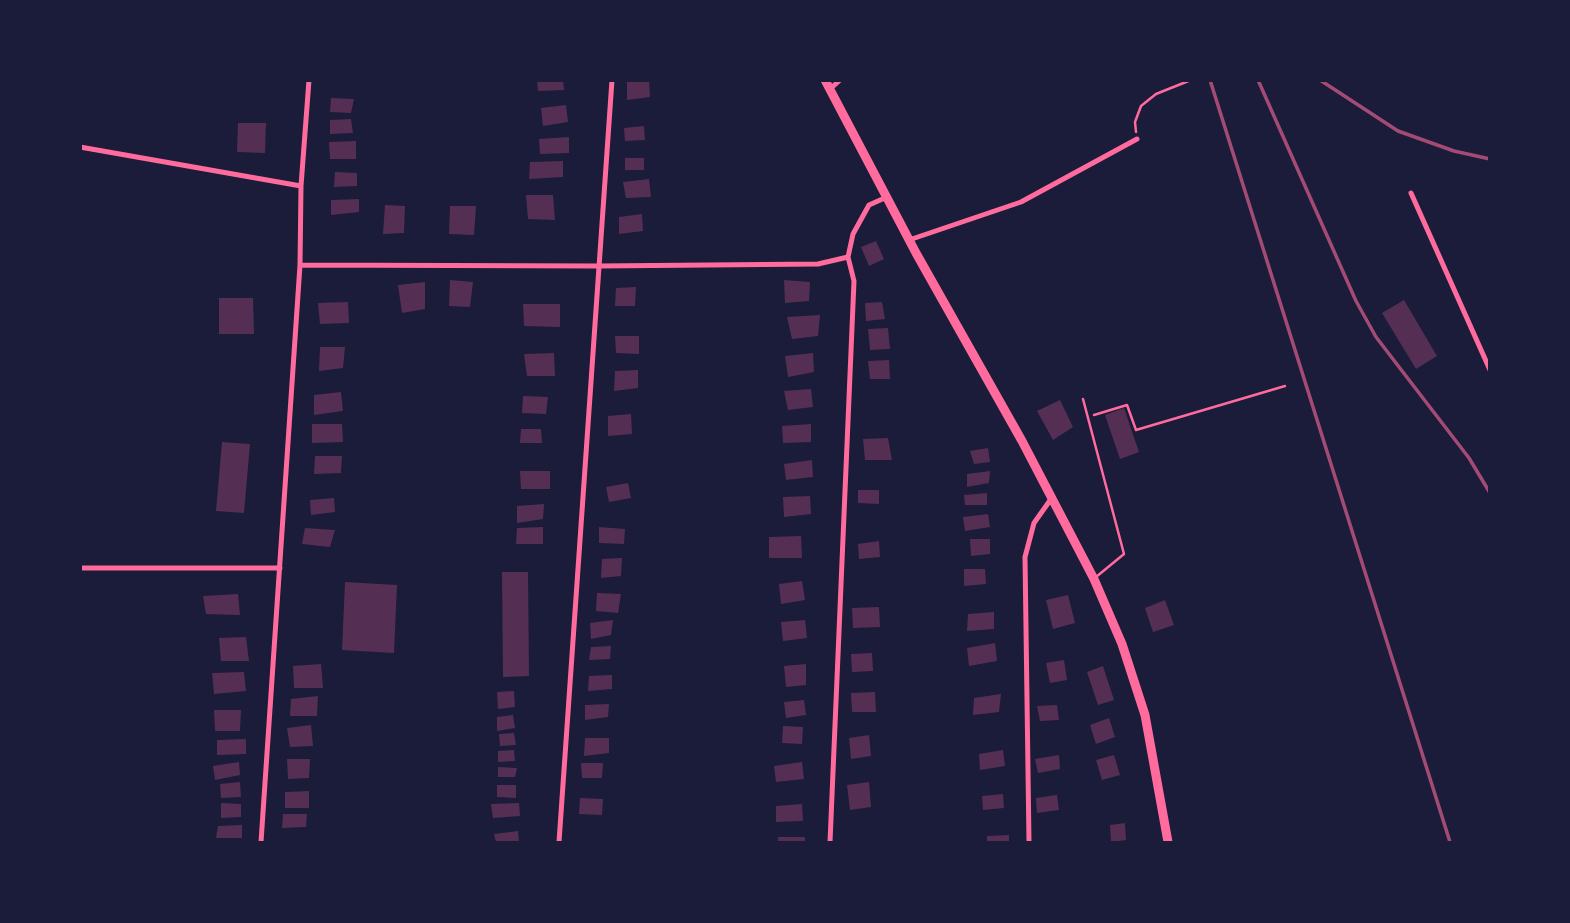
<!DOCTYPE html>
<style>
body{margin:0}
#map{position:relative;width:1570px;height:923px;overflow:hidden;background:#1b1b3a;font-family:Helvetica,sans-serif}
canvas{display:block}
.frame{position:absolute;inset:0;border:82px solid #1b1b3a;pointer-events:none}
</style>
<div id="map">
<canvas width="1570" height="923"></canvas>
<div class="frame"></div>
</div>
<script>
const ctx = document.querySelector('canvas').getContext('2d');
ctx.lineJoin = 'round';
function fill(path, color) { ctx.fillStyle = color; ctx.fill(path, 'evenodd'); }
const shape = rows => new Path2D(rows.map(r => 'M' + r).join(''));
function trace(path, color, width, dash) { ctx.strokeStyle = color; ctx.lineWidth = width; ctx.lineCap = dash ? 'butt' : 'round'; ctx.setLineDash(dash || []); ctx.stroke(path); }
const building = shape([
 [537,80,563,80,564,90,538,91],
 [627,80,649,80,650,97,627,100],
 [331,98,354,99,351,113,330,112],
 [566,105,568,122,543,126,541,108],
 [351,119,353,133,330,134,330,120],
 [238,123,266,123,265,153,237,152],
 [644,126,645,140,625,141,624,128],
 [569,137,569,153,540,154,539,139],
 [356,141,356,159,330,159,329,142],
 [625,158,644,158,644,170,625,170],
 [563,161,563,177,529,179,530,162],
 [335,172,357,173,357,186,334,187],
 [649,179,651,197,626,198,623,182],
 [526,195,553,195,555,220,528,219],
 [359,199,359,212,331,215,331,200],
 [385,205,405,206,404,233,383,234],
 [450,206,476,206,474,235,449,234],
 [642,214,643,231,619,234,619,217],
 [876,241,884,259,869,266,861,247],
 [450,280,473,282,470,307,449,306],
 [784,280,810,282,809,301,785,303],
 [425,282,425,309,402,313,398,285],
 [636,287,635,306,615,306,616,288],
 [219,298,253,298,254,334,219,334],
 [1404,300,1437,356,1416,369,1382,313],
 [348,302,349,323,320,324,318,303],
 [882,302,885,319,866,321,865,303],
 [523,304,560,304,560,327,524,326],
 [820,315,818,336,792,339,787,317],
 [888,328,890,349,870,350,868,329],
 [615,336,639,336,639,354,616,353],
 [320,347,345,347,343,368,319,371],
 [554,353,555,376,527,376,524,354],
 [813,353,814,372,788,377,785,356],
 [889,360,890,379,870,379,868,361],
 [638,370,638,388,614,391,615,371],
 [811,389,813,407,788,410,784,391],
 [341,392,343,411,314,415,314,395],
 [523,396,548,397,546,414,522,413],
 [1060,400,1073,427,1053,440,1037,411],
 [1124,408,1139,452,1120,459,1105,415],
 [631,414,632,434,608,436,608,416],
 [312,424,342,424,343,442,312,443],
 [811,424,811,442,783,443,782,426],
 [521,429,541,429,542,443,520,443],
 [888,438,892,460,865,460,863,439],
 [222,442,250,444,244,513,216,511],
 [988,448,990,462,974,464,970,451],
 [315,456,342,456,341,473,314,474],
 [812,460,813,477,786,480,784,464],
 [520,471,550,471,550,489,521,489],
 [990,471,989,483,967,487,967,474],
 [628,483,631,498,609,502,606,487],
 [858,490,879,490,879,504,858,503],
 [987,493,987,505,965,505,964,495],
 [810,496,811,514,784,517,783,497],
 [334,498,335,512,311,515,310,500],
 [544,504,543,519,517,523,517,506],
 [988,514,990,527,965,531,963,517],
 [543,527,543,544,516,544,517,528],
 [599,527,625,529,624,544,599,543],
 [305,528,335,530,330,547,302,544],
 [801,536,802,558,769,558,769,537],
 [970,539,990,539,990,554,971,556],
 [879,541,880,557,859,559,858,544],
 [622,558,621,576,601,578,602,559],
 [964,569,985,569,986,584,964,586],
 [502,572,528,572,529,676,503,677],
 [802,581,805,600,781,604,779,584],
 [345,582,397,585,394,653,342,650],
 [597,593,621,594,618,613,596,611],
 [238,594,240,615,206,614,203,596],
 [1068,595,1075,623,1053,629,1046,600],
 [1165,600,1174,625,1153,632,1145,608],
 [879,607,880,627,853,628,852,608],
 [994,612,994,629,967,631,968,614],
 [613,620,611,635,591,639,590,623],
 [805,620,807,638,783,641,781,622],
 [246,637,249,661,221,661,219,638],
 [995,643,997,661,969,666,967,648],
 [611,646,610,659,589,660,591,647],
 [872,653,873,671,852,672,851,654],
 [1064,660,1067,680,1050,683,1046,663],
 [321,664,323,688,294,688,293,666],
 [806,664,806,685,786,687,784,666],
 [1103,666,1114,700,1098,705,1087,672],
 [244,672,246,691,214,694,212,673],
 [612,675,612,689,588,691,589,676],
 [514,691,515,707,498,709,497,692],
 [875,692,876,712,852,712,851,693],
 [1001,694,999,712,973,715,974,698],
 [318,696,317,716,290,716,291,699],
 [804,700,806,715,786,718,784,702],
 [609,704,608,717,585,720,585,705],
 [1057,705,1059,720,1040,721,1037,706],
 [214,710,241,710,240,731,215,731],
 [513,715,515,728,497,731,497,717],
 [1109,718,1115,737,1096,744,1090,725],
 [311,725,313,746,290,747,287,728],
 [783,726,803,727,802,744,782,743],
 [514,733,516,745,500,746,499,734],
 [869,735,871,756,851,759,849,738],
 [585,738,609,738,609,753,584,756],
 [246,739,246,754,217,755,217,740],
 [514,750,515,761,498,762,498,751],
 [1003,750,1005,766,980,770,979,754],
 [1059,755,1060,769,1038,773,1035,759],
 [1114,755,1120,775,1102,780,1096,760],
 [287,759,310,759,309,778,288,779],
 [239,762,240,775,215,780,213,766],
 [802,762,804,779,776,782,774,766],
 [581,763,603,763,602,778,582,778],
 [498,767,517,768,515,777,498,777],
 [240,782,241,797,221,798,220,784],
 [869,782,871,807,850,810,847,785],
 [497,785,516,785,516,798,497,797],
 [309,791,309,808,285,808,285,792],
 [1003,794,1004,808,983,810,982,796],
 [1057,795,1059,810,1037,813,1036,798],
 [580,798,603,799,602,815,579,814],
 [221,803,241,804,241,817,221,818],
 [519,803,520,816,493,818,491,804],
 [802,804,803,821,776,822,776,806],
 [283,814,307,814,306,827,282,828],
 [1125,823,1126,840,1111,842,1110,825],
 [242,825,242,838,216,838,218,826],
 [518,831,519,842,496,842,494,834],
 [1009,835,1009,842,987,842,987,836],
 [778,837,805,837,805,842,778,842]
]);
const path = shape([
 [1136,132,1135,122,1141,106,1156,94,1191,80],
 [1094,415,1127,405,1136,430,1285,386]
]);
const service = shape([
 [1083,399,1124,554,1096,577]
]);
const minor = shape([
 [830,89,840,80],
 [80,147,301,186],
 [1411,193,1490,370],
 [909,240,1021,202,1137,139],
 [300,265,599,266,818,264,848,257],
 [80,568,280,568],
 [261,842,300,265,301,186,309,80],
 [559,842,612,80],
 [830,842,854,281,848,257,853,234,869,205,887,197],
 [1029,842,1025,557,1034,523,1051,499]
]);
const primary = shape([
 [825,80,916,253,1022,441,1094,579,1122,644,1145,715,1168,842]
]);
const rail = shape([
 [1210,80,1450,842],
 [1258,80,1356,301,1376,337,1469,458,1490,493],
 [1320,80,1398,131,1454,151,1490,159]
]);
fill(building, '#542f53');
trace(path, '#ff6b9d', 2.5);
trace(service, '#ff6b9d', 2.5);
trace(minor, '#ff6b9d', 5);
trace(primary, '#ff6b9d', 9);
trace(rail, '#a44b75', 3.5);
</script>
